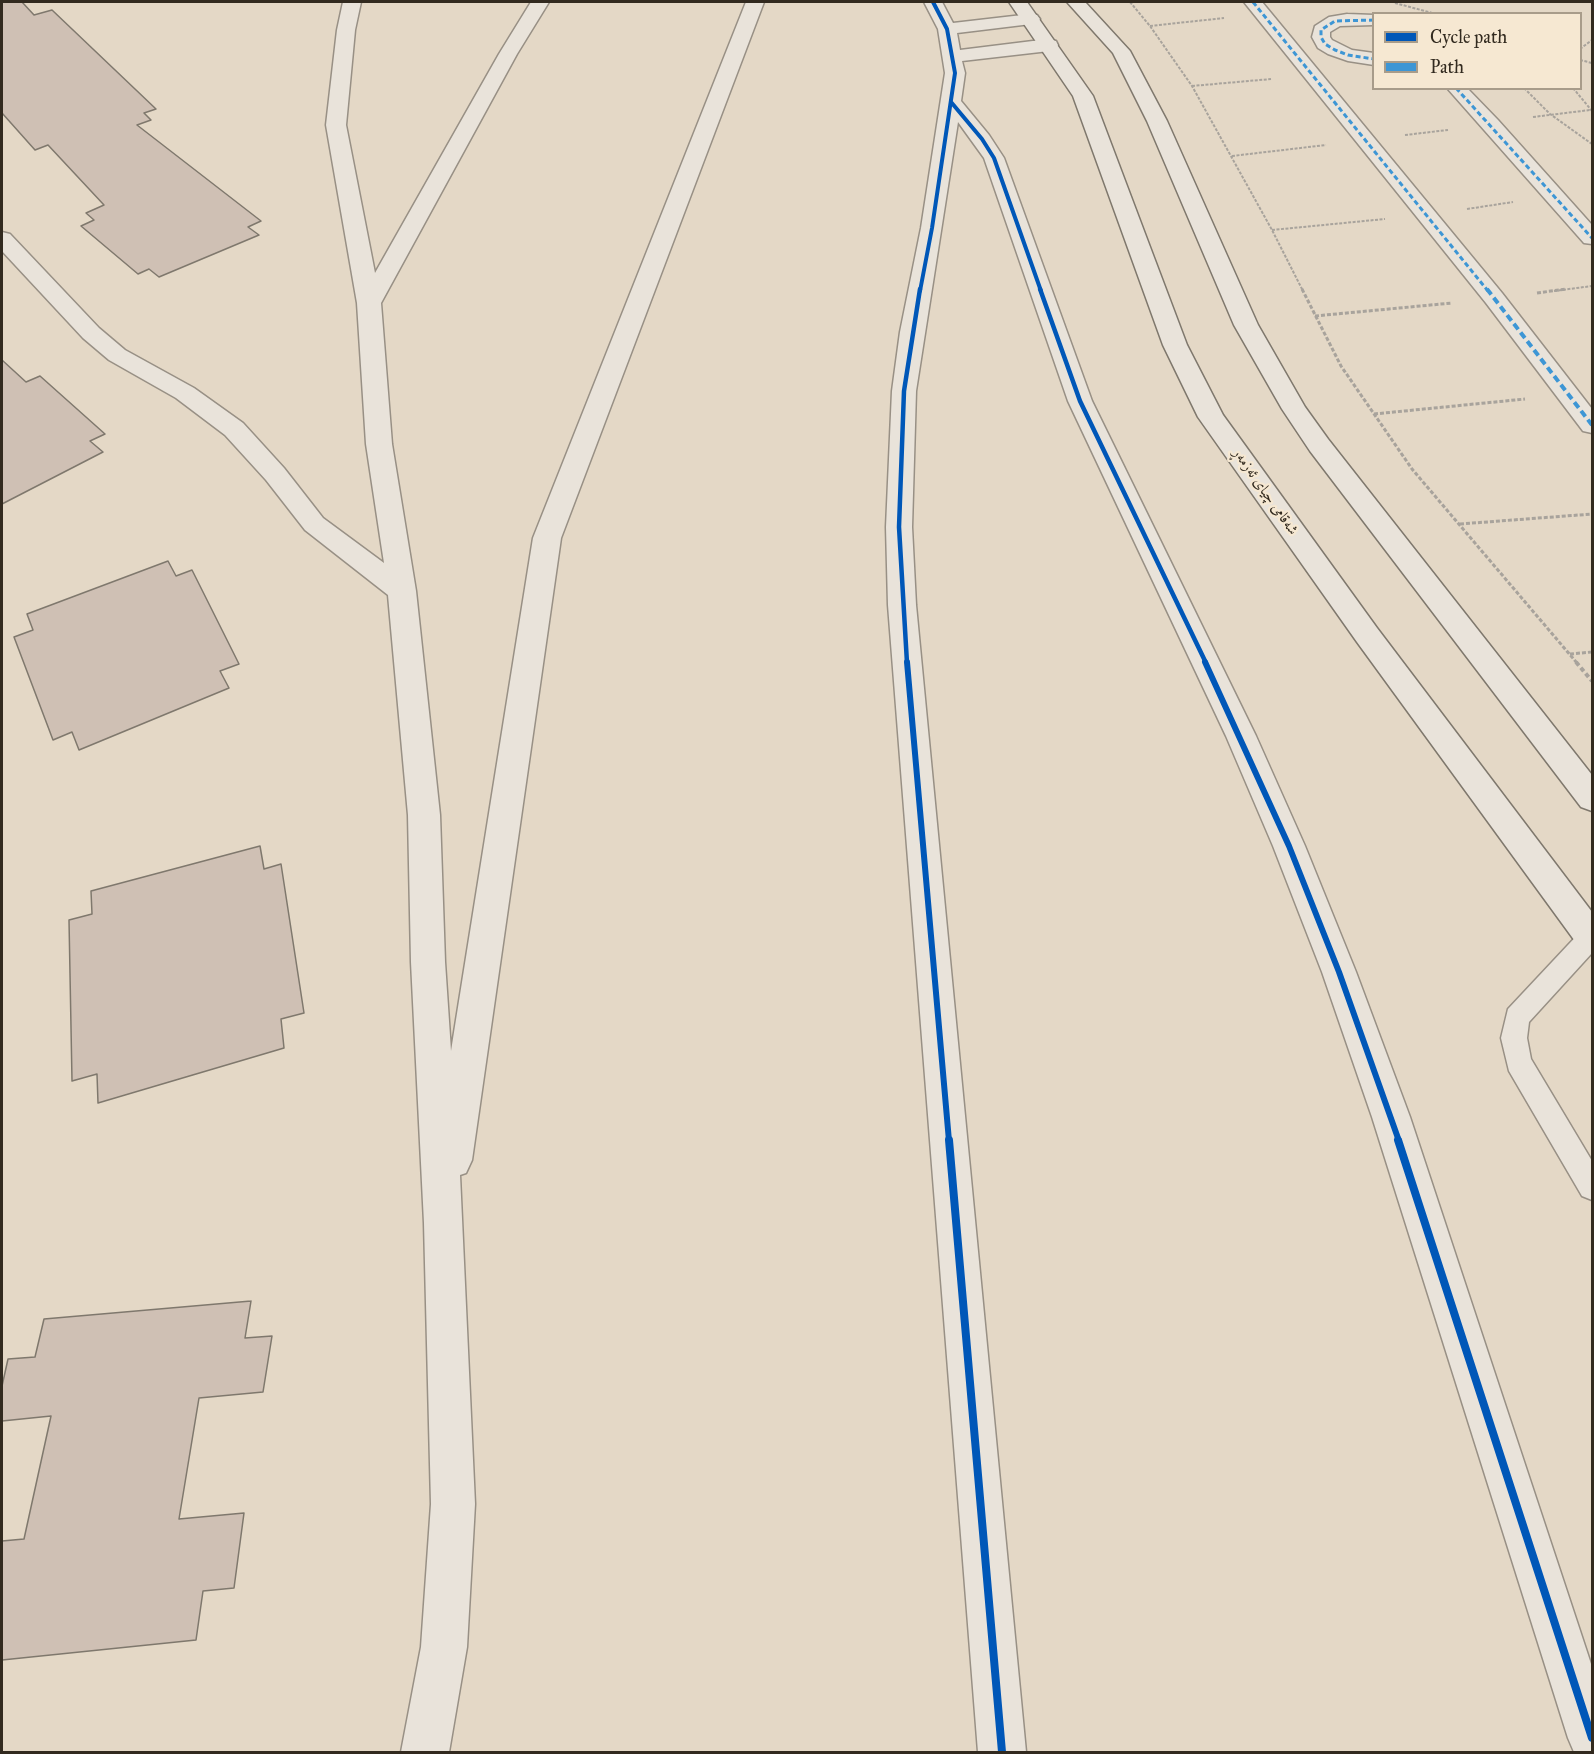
<!DOCTYPE html>
<meta charset="utf-8">
<style>
body{margin:0}
#map{position:relative;width:1594px;height:1754px;overflow:hidden;background:#e4d8c6;font-family:"IM FELL Great Primer",serif}
canvas{display:block}
.frame{position:absolute;inset:0;border:3px solid #322a1f;pointer-events:none}
.legend{position:absolute;left:1372px;top:12px;width:210px;height:78px;box-sizing:border-box;background:#f6e8d2;border:2px solid #a89c8a;margin:0;padding:8px 10px;list-style:none;font-size:18px;color:#322a1f}
.legend li{display:flex;align-items:center;gap:12px;height:30px}
.legend b{width:30px;border:2px solid #a89c8a}
</style>
<div id="map">
<canvas width="1594" height="1754"></canvas>
<div class="frame"></div>
<ul class="legend">
<li><b style="height:8px;background:#0057b8"></b>Cycle path</li>
<li><b style="height:8px;background:#3d96d5"></b>Path</li>
</ul>
</div>
<script>
const ctx = document.querySelector('canvas').getContext('2d');
ctx.lineJoin = 'round';
function fill(path, color) { ctx.fillStyle = color; ctx.fill(path, 'evenodd'); }
const shape = rows => new Path2D(rows.map(r => 'M' + r).join(''));
function trace(path, color, width, dash) { ctx.strokeStyle = color; ctx.lineWidth = width; ctx.lineCap = dash ? 'butt' : 'round'; ctx.setLineDash(dash || []); ctx.stroke(path); }
function write(font, color, halo, rows, align = 'center') {
  ctx.font = font + ' "IM FELL Great Primer",Amiri,serif'; ctx.lineWidth = 4.5; ctx.setLineDash([]); ctx.textBaseline = 'middle'; ctx.strokeStyle = halo; ctx.fillStyle = color; for (const [text, x, y, turn = 0] of rows) {
    ctx.save(); ctx.translate(x, y); ctx.rotate((+turn || 0) * Math.PI / 180); ctx.textAlign = isNaN(turn) ? turn : align; if (halo) ctx.strokeText(text, 0, 0); ctx.fillText(text, 0, 0); ctx.restore();
  }
}
const building = shape([
 [2,2,22,2,34,15,52,10,156,109,144,113,151,120,137,125,261,221,248,227,259,235,159,277,149,269,138,274,81,226,94,220,86,213,104,205,48,145,35,150,2,113,2,2],
 [2,360,26,382,40,376,105,434,90,441,103,452,2,504,2,360],
 [168,561,176,576,192,570,239,664,220,671,229,688,79,750,72,732,53,740,14,637,33,630,27,614,168,561],
 [260,846,264,869,281,864,304,1013,281,1019,284,1048,98,1103,97,1074,72,1081,69,920,92,914,91,891,260,846],
 [251,1301,245,1338,272,1336,263,1392,199,1398,179,1519,244,1513,234,1588,203,1591,196,1640,2,1660,2,1541,24,1539,51,1416,2,1421,2,1386,8,1359,35,1357,44,1319,251,1301]
]);
const pathFar2 = shape([
 [1130,2,1150,26,1192,86,1272,230,1303,291],
 [1395,3,1436,14],
 [1150,26,1224,18],
 [1580,49,1592,40],
 [1580,60,1592,63],
 [1192,86,1271,79],
 [1524,88,1550,114,1592,144],
 [1573,88,1592,111],
 [1533,117,1590,110],
 [1405,135,1448,130],
 [1232,156,1326,145],
 [1467,209,1513,202],
 [1272,230,1385,219],
 [1554,291,1592,286]
]);
const pathFar1 = shape([
 [1302,289,1341,366,1412,469,1577,663],
 [1537,293,1566,289],
 [1315,316,1452,303],
 [1374,414,1525,399],
 [1460,524,1592,514],
 [1570,654,1592,652]
]);
const path = shape([
 [1576,662,1592,681]
]);
const service = shape([
 [1592,926,1592,953,1529,1022,1527,1038,1531,1059,1592,1161,1592,1200,1582,1196,1509,1071,1501,1038,1508,1009,1583,929,1592,926]
]);
const pedestrian = shape([
 [1244,2,1262,2,1502,293,1592,409,1592,433,1583,431,1486,303,1244,2],
 [1347,14,1374,15,1374,25,1340,26,1330,32,1330,37,1332,40,1352,50,1374,53,1374,65,1348,61,1328,54,1318,48,1312,37,1315,26,1329,17,1347,14],
 [1447,88,1467,88,1498,120,1592,225,1592,244,1584,243,1447,88]
]);
const minor = shape([
 [343,2,361,2,355,30,346,125,375,273,499,54,531,2,549,2,517,54,381,303,392,444,416,591,440,815,445,962,451,1051,533,538,746,2,764,2,561,538,472,1160,466,1173,460,1175,475,1504,467,1647,449,1752,401,1752,421,1647,431,1504,424,1223,411,962,408,815,388,595,305,530,266,480,225,435,176,398,109,360,83,338,2,251,2,232,10,234,99,328,125,350,194,388,243,423,284,468,323,518,384,563,366,444,357,303,326,125,337,30,343,2],
 [924,2,942,2,953,23,1031,14,1037,15,1040,19,1037,23,1031,24,957,33,960,50,1049,39,1056,41,1058,45,1056,49,1049,51,962,61,965,73,961,101,989,135,1004,158,1092,401,1256,736,1305,846,1356,972,1410,1117,1592,1667,1592,1752,1574,1752,1568,1738,1372,1117,1322,972,1273,846,1226,736,1068,401,984,158,958,122,916,391,912,527,916,605,1026,1752,978,1752,888,605,886,527,892,391,900,332,921,228,945,73,938,29,924,2]
]);
const secondary = shape([
 [1009,2,1027,2,1093,96,1187,345,1223,415,1377,628,1592,912,1592,953,1580,948,1357,642,1198,417,1163,345,1073,96,1009,2],
 [1067,2,1085,2,1130,51,1167,121,1258,325,1305,407,1328,439,1592,775,1592,811,1581,807,1310,451,1282,409,1234,325,1147,121,1113,53,1067,2]
]);
const quietFar1 = shape([
 [1253,2,1488,291],
 [1374,20,1335,21,1321,30,1321,37,1325,44,1335,50,1348,55,1374,59],
 [1456,88,1592,238]
]);
const quiet = shape([
 [1487,289,1592,425]
]);
const cyclewayFar3 = shape([
 [951,102,982,139,994,158,1041,291],
 [920,291,932,228,955,73,947,29,933,2]
]);
const cyclewayFar2 = shape([
 [1040,289,1080,401,1206,663],
 [907,663,899,527,904,391,920,289]
]);
const cyclewayFar1 = shape([
 [907,662,949,1141],
 [1205,662,1289,846,1339,972,1399,1141]
]);
const cycleway = shape([
 [949,1140,1002,1752],
 [1398,1140,1592,1738]
]);
const farStreetnames = [
 ["شەقامی چیای ئەزمەڕ",1265,492,55]
];
fill(building, '#cfc0b4');
trace(building, '#7f786d', 1.5);
trace(service, '#989085', 3);
trace(pedestrian, '#989085', 3);
trace(minor, '#989085', 3);
trace(secondary, '#7f786d', 3);
trace(pathFar2, '#a8a39c', 2, [3, 1.5]);
trace(pathFar1, '#a8a39c', 3, [4, 2]);
trace(path, '#a8a39c', 4, [4.5, 3]);
fill(service, '#e9e3da');
fill(pedestrian, '#e9e3da');
fill(minor, '#e9e3da');
fill(secondary, '#e9e3da');
trace(quietFar1, '#3d96d5', 3, [5, 3]);
trace(quiet, '#3d96d5', 4, [7, 4]);
trace(cyclewayFar3, '#0057b8', 4);
trace(cyclewayFar2, '#0057b8', 4.5);
trace(cyclewayFar1, '#0057b8', 6);
trace(cycleway, '#0057b8', 8);
write('15px', '#322a1f', '#f6e8d2', farStreetnames);
</script>
